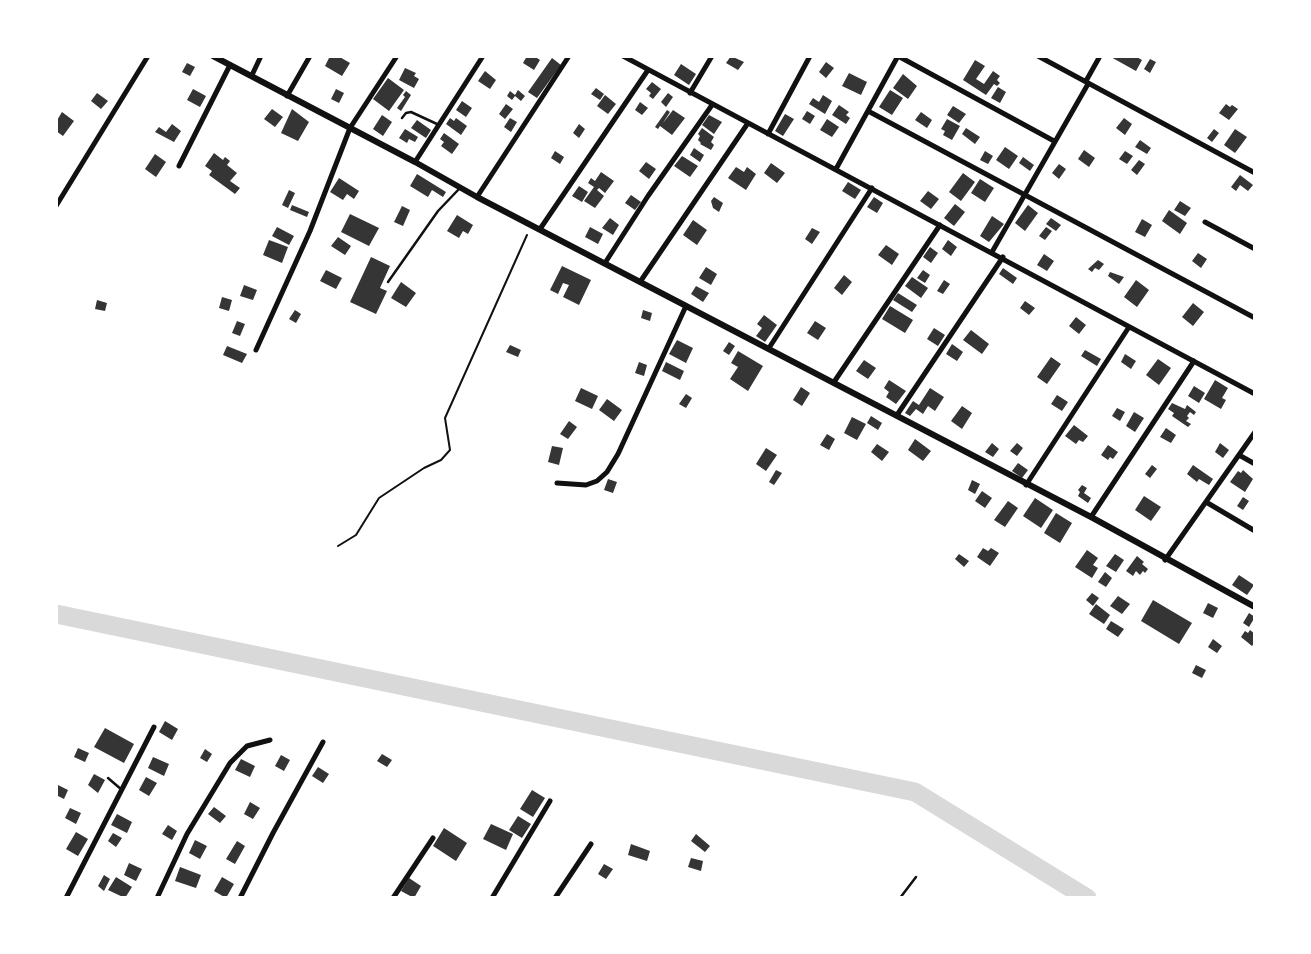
<!DOCTYPE html>
<style>
body{margin:0}
#map{position:relative;width:1311px;height:954px;overflow:hidden;background:#fff;font-family:Karla,sans-serif}
canvas{display:block}
.frame{position:absolute;inset:0;border:58px solid #fff;pointer-events:none}
</style>
<div id="map">
<canvas width="1311" height="954"></canvas>
<div class="frame"></div>
</div>
<script>
const ctx = document.querySelector('canvas').getContext('2d');
ctx.lineJoin = 'round';
const shape = rows => new Path2D(rows.map(r => 'M' + r).join(''));
function trace(path, color, width, dash) { ctx.strokeStyle = color; ctx.lineWidth = width; ctx.lineCap = dash ? 'butt' : 'round'; ctx.setLineDash(dash || []); ctx.stroke(path); }
function fill(path, color) { ctx.fillStyle = color; ctx.fill(path, 'evenodd'); }
const river = shape([
 [56,614,915,792,1087,898]
]);
const building = shape([
 [330,56,338,56,350,63,342,76,325,66],
 [527,56,534,56,540,60,534,70,523,63],
 [731,56,744,62,738,70,726,63],
 [1109,56,1135,56,1142,60,1136,71],
 [552,58,561,65,537,98,528,92],
 [1150,59,1156,62,1150,73,1144,69],
 [975,60,985,66,976,79,984,84,993,71,1000,76,997,80,1000,83,997,86,994,84,986,95,963,80],
 [826,62,834,68,826,78,819,72],
 [187,63,195,67,190,76,182,72],
 [681,64,696,74,689,85,674,75],
 [405,68,416,73,414,76,419,79,414,88,399,80],
 [485,71,496,80,490,89,478,81],
 [849,73,867,82,861,95,842,86],
 [903,74,917,86,908,99,893,88],
 [388,78,404,90,389,111,373,99],
 [652,82,661,89,653,99,649,96,651,93,646,89],
 [998,87,1006,92,1000,103,991,98],
 [596,88,604,94,600,100,591,94],
 [193,89,206,96,200,107,187,100],
 [336,89,344,93,339,103,331,99],
 [518,90,525,96,521,101,515,96,512,100,507,96,510,91,515,95],
 [890,90,903,98,892,115,879,107],
 [406,91,411,95,401,111,397,108,405,97,403,95],
 [97,93,108,101,101,109,91,101],
 [668,93,673,97,666,107,661,102],
 [605,95,616,104,608,114,597,106],
 [823,95,832,101,825,114,809,104,813,98,819,102],
 [462,101,472,108,466,117,456,110],
 [640,102,648,108,642,115,635,110],
 [506,104,513,109,505,119,499,114],
 [1226,104,1230,107,1232,105,1238,109,1229,120,1219,113],
 [839,105,849,112,846,115,850,118,846,124,832,115],
 [953,106,966,114,959,123,947,115],
 [272,109,283,117,275,127,264,119],
 [292,109,309,122,298,141,281,133],
 [667,110,670,112,663,123,673,110,685,118,672,135,660,126,658,129,655,127],
 [807,111,815,116,810,124,802,119],
 [62,112,74,121,63,136,56,131,56,122],
 [921,112,932,120,927,128,915,120],
 [785,114,794,119,783,136,775,131],
 [382,115,392,122,383,136,373,129],
 [709,115,722,122,714,134,702,125],
 [450,118,454,121,456,118,467,126,461,135,446,124],
 [510,118,517,122,511,132,504,127],
 [1124,118,1132,124,1125,135,1116,128],
 [827,119,839,127,832,137,820,130],
 [947,119,960,126,952,140,943,135,945,131,941,129],
 [417,120,431,130,426,138,411,128],
 [172,124,181,131,174,142,155,132,159,127,166,132],
 [579,124,585,129,579,138,573,133],
 [702,128,714,137,711,142,714,145,711,150,700,144,701,143,698,140,700,136,698,134],
 [966,128,980,137,975,144,962,134],
 [405,129,418,137,415,142,409,139,407,143,399,138],
 [1214,129,1219,133,1212,142,1207,138],
 [1235,129,1247,137,1235,153,1224,145],
 [444,133,459,144,452,154,441,146,444,142,440,139],
 [1140,140,1151,148,1147,154,1135,147],
 [1005,147,1018,156,1009,169,996,160],
 [694,148,704,155,700,162,690,155],
 [1084,150,1095,158,1089,167,1078,159],
 [555,151,564,157,560,164,551,158],
 [985,151,993,156,988,164,980,160],
 [1125,151,1133,156,1127,164,1119,159],
 [214,153,223,160,225,157,230,161,227,165,237,173,230,181,240,188,235,194,209,175,212,171,205,166],
 [155,154,166,162,156,177,145,169],
 [682,156,698,166,690,177,674,166],
 [1023,157,1034,165,1030,171,1019,163],
 [1139,160,1145,164,1137,175,1131,170],
 [646,162,656,169,649,179,639,171],
 [771,163,785,173,777,183,764,173],
 [1059,164,1066,169,1059,179,1052,173],
 [736,167,744,172,747,167,756,174,746,190,728,178],
 [601,172,614,181,605,193,599,188,597,190,604,196,595,208,584,201,594,187,588,183,591,178,595,181],
 [963,173,975,182,961,201,949,192],
 [417,174,446,192,443,197,432,190,428,197,410,186],
 [1240,175,1253,185,1248,191,1240,185,1236,191,1231,187],
 [339,178,359,191,354,199,347,194,343,200,330,192],
 [980,179,994,188,985,202,971,193],
 [848,182,861,190,855,199,842,191],
 [579,186,588,192,582,202,572,196],
 [289,190,295,193,288,208,282,205],
 [928,191,939,199,931,209,920,201],
 [631,195,641,202,635,210,625,203],
 [714,197,723,203,719,212,713,208,711,201],
 [874,197,883,203,877,213,867,207],
 [1180,201,1191,208,1185,216,1174,210],
 [955,204,965,212,954,226,944,218],
 [292,205,309,212,307,217,290,210],
 [1028,205,1038,213,1025,231,1015,223],
 [402,206,410,210,403,226,394,222],
 [1169,210,1187,223,1180,234,1162,221],
 [350,214,379,228,369,246,341,232],
 [457,215,473,225,468,234,463,231,459,238,447,231],
 [992,216,1004,224,989,242,980,236],
 [610,218,619,225,613,235,602,228],
 [1051,218,1061,225,1056,231,1046,224],
 [1142,219,1152,225,1145,237,1135,232],
 [693,220,707,230,697,245,683,235],
 [277,227,294,236,289,245,272,236],
 [590,227,603,234,598,244,585,237],
 [1046,227,1052,231,1045,240,1039,236],
 [812,228,820,232,812,244,805,239],
 [338,237,351,246,345,255,331,246],
 [269,240,288,247,282,263,263,255],
 [948,240,957,247,951,256,942,249],
 [886,245,899,254,892,265,878,255],
 [930,247,938,253,931,263,923,257],
 [1198,253,1207,259,1201,268,1192,261],
 [1044,254,1054,261,1047,271,1037,265],
 [371,257,390,266,380,288,387,291,376,314,350,302],
 [1098,260,1104,264,1099,270,1095,268,1092,272,1088,269],
 [562,266,591,280,579,305,563,297,569,285,563,283,558,294,550,290],
 [706,267,717,274,711,285,699,278],
 [1003,268,1017,278,1013,284,999,274],
 [326,270,342,278,336,289,320,281],
 [923,270,930,275,925,283,917,278],
 [1110,272,1124,277,1119,284,1108,276],
 [844,275,852,282,842,295,834,288],
 [912,277,928,288,921,298,905,286],
 [944,280,950,284,943,294,937,291],
 [1136,280,1149,290,1137,307,1124,297],
 [401,282,416,293,406,307,391,298],
 [244,285,257,290,253,300,240,296],
 [696,286,709,293,703,302,691,294],
 [898,293,917,305,912,312,893,300],
 [222,297,232,300,229,311,219,308],
 [97,300,107,303,105,311,95,309],
 [1025,301,1035,308,1029,315,1020,308],
 [1193,303,1204,312,1193,326,1182,317],
 [890,306,913,320,905,333,882,319],
 [295,310,301,314,296,323,289,319],
 [643,310,652,313,650,321,641,318],
 [764,315,777,325,765,342,756,336,762,328,757,324],
 [1076,317,1086,325,1079,334,1069,326],
 [237,321,245,324,240,336,232,333],
 [815,321,826,328,818,340,807,333],
 [934,328,945,335,938,346,927,339],
 [971,330,989,344,982,354,963,340],
 [677,340,693,348,686,363,669,354],
 [729,342,735,346,729,355,723,351],
 [952,344,963,352,957,361,946,354],
 [510,345,521,350,518,357,506,352],
 [227,346,247,354,242,363,223,355],
 [1085,350,1101,359,1097,366,1081,356],
 [738,351,763,366,748,391,730,379,738,367,731,363],
 [1125,354,1136,361,1131,369,1121,362],
 [1051,357,1061,364,1047,384,1037,377],
 [1158,359,1171,368,1159,385,1146,375],
 [864,360,876,368,868,379,856,371],
 [639,362,647,365,644,376,635,373],
 [666,362,684,371,680,380,662,371],
 [889,380,906,391,896,404,886,397,889,392,884,388],
 [1215,380,1228,388,1222,398,1226,400,1221,409,1204,399],
 [1194,386,1205,393,1199,403,1188,396],
 [801,387,810,393,802,406,793,400],
 [581,388,598,396,592,409,575,401],
 [930,388,944,397,935,411,928,406,923,414,916,409,910,416,905,413,913,401,919,405],
 [686,394,692,398,686,408,679,404],
 [1057,395,1068,402,1062,411,1051,404],
 [607,399,622,410,614,421,599,410],
 [1172,403,1185,409,1187,405,1196,412,1194,415,1190,412,1187,416,1189,418,1186,421,1191,424,1188,427,1172,416,1174,413,1168,409],
 [962,406,972,413,962,429,951,421],
 [1117,408,1125,412,1120,421,1112,416],
 [1134,412,1144,418,1135,432,1126,426],
 [871,416,882,423,878,430,867,423],
 [852,417,866,424,857,440,844,433],
 [569,421,577,427,568,439,560,434],
 [1074,425,1088,436,1083,442,1079,440,1076,444,1065,436],
 [1166,428,1176,435,1171,443,1160,437],
 [827,434,835,439,829,450,820,445],
 [915,439,931,451,923,461,908,450],
 [992,443,999,449,993,457,985,452],
 [1017,443,1023,448,1017,456,1010,451],
 [1220,443,1229,450,1223,458,1215,452],
 [877,444,889,452,882,461,871,452],
 [1108,445,1118,452,1113,459,1110,457,1108,460,1101,455],
 [552,446,563,448,559,465,548,462],
 [766,448,777,455,766,471,756,464],
 [1018,463,1028,470,1022,478,1012,471],
 [1152,465,1157,469,1150,478,1145,474],
 [1193,465,1213,479,1209,485,1199,479,1197,482,1187,474],
 [776,470,782,473,774,485,769,482],
 [1243,470,1253,479,1245,492,1230,482,1238,471,1241,473],
 [608,479,617,482,613,493,604,490],
 [972,480,980,484,975,494,968,490],
 [1082,485,1087,488,1084,493,1091,498,1088,503,1078,496,1080,492,1078,490],
 [982,491,992,498,985,508,975,501],
 [1144,496,1161,507,1151,521,1135,510],
 [1243,497,1249,501,1243,510,1237,506],
 [1035,498,1053,510,1041,528,1023,516],
 [1008,501,1018,508,1005,527,994,520],
 [1056,513,1072,523,1060,543,1044,533],
 [983,548,988,551,991,548,999,553,990,566,977,557],
 [1087,550,1098,558,1093,565,1098,568,1092,578,1075,567],
 [959,554,969,561,964,567,955,559],
 [1115,554,1124,560,1116,572,1106,566],
 [1137,556,1144,562,1142,564,1148,569,1145,573,1143,571,1140,575,1136,571,1133,576,1126,571],
 [1105,572,1112,578,1106,587,1098,582],
 [1239,575,1254,585,1247,595,1232,585],
 [1092,593,1099,598,1093,606,1086,600],
 [1118,596,1130,604,1122,614,1110,606],
 [1153,600,1192,623,1179,644,1141,621],
 [1208,603,1218,608,1213,618,1203,613],
 [1096,604,1110,615,1104,624,1089,614],
 [1249,613,1255,617,1249,627,1243,623],
 [1111,621,1124,629,1118,637,1106,629],
 [1250,630,1255,634,1255,642,1252,646,1241,637,1245,631,1248,633],
 [1213,639,1222,646,1217,653,1208,647],
 [1196,665,1206,670,1202,678,1192,673],
 [165,721,178,729,172,740,159,732],
 [105,728,134,744,124,763,94,747],
 [78,748,89,753,85,762,74,757],
 [205,749,212,754,207,762,200,758],
 [382,754,392,760,387,767,377,761],
 [281,755,290,760,284,771,275,766],
 [153,757,169,764,164,776,148,768],
 [241,759,255,766,250,777,235,770],
 [318,767,329,774,323,783,312,776],
 [94,774,105,780,98,793,88,785],
 [146,777,157,783,149,796,139,790],
 [58,785,68,790,64,799,56,795],
 [532,790,545,798,533,817,520,809],
 [250,802,260,808,253,819,244,814],
 [214,807,226,816,220,823,208,814],
 [70,808,81,813,76,824,65,818],
 [117,814,132,822,127,833,111,825],
 [518,816,531,824,522,838,509,830],
 [491,824,513,834,506,850,483,839],
 [168,825,177,831,172,840,162,834],
 [444,828,467,843,456,861,433,846],
 [76,832,88,839,78,856,66,849],
 [113,833,122,838,116,847,108,841],
 [696,834,710,846,705,852,691,841],
 [195,840,207,846,200,859,189,853],
 [237,841,245,846,235,864,226,859],
 [631,844,650,851,647,861,628,855],
 [691,858,703,861,701,871,688,867],
 [129,863,142,869,136,881,124,875],
 [604,864,613,869,606,879,598,874],
 [180,867,201,875,196,888,175,881],
 [104,875,110,879,104,891,98,886],
 [116,877,132,887,125,898,108,890],
 [222,877,234,884,226,898,214,891],
 [409,878,421,886,414,898,401,891]
]);
const path = shape([
 [338,546,356,535,379,498,424,468,441,460,450,450,445,418,527,235]
]);
const service = shape([
 [402,118,406,113,411,112,437,124],
 [388,282,438,211,459,189],
 [108,778,122,790],
 [900,898,916,877]
]);
const minor = shape([
 [623,56,1255,394],
 [898,56,1054,141],
 [1038,56,1255,173],
 [252,75,261,56],
 [1086,81,1100,56],
 [690,93,712,56],
 [287,96,310,56],
 [868,111,1255,318],
 [768,134,810,56],
 [415,162,483,56],
 [179,166,230,65],
 [836,169,898,56],
 [477,197,569,56],
 [56,206,148,56],
 [1205,222,1255,249],
 [540,229,648,70],
 [992,252,1088,84],
 [605,263,648,196,712,105],
 [640,282,748,123],
 [769,348,872,188],
 [256,350,310,231,350,128,397,56],
 [834,382,940,225],
 [897,415,1003,257],
 [1239,455,1255,464],
 [557,483,586,485,597,481,607,472,618,454,686,306],
 [1026,485,1129,327],
 [1206,502,1255,531],
 [1091,517,1194,361],
 [1165,560,1255,432],
 [66,898,154,727],
 [157,898,187,834,230,763,247,746,270,740],
 [240,898,273,833,323,742],
 [393,898,433,838],
 [492,898,550,801],
 [555,898,591,844]
]);
const tertiary = shape([
 [213,56,415,162,477,197,1091,517,1255,607]
]);
trace(river, '#d9d9d9', 19);
fill(building, '#353535');
trace(path, '#111', 2);
trace(service, '#111', 2.5);
trace(minor, '#111', 5);
trace(tertiary, '#111', 6);
</script>
